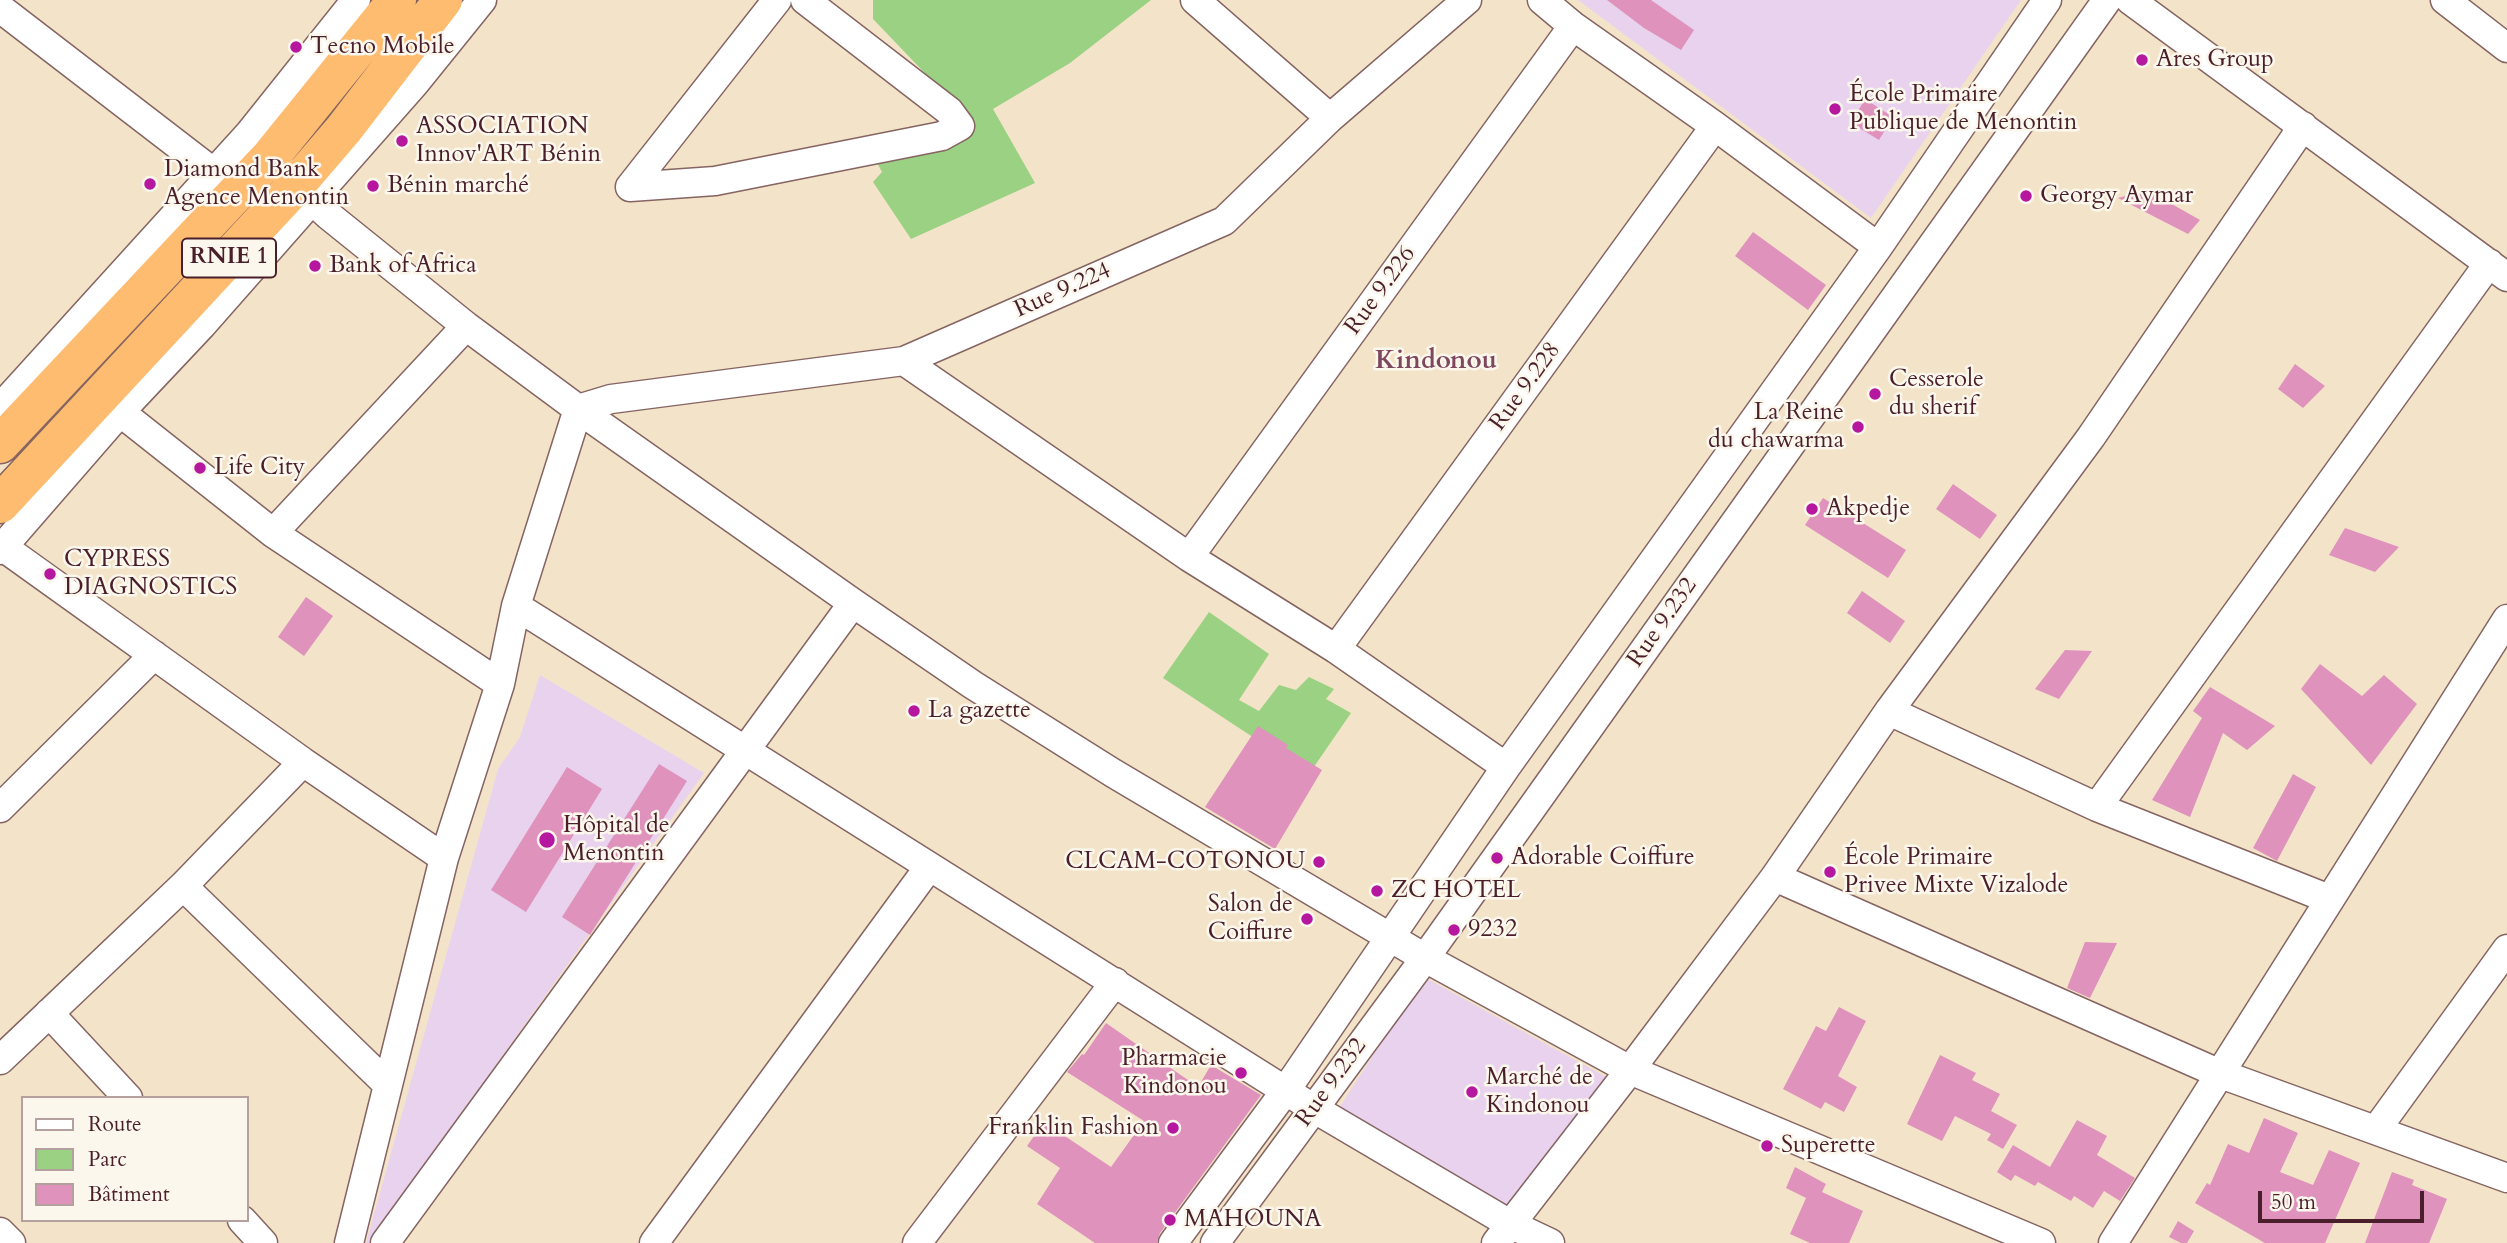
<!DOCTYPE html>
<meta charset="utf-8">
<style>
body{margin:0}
#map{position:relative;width:2507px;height:1243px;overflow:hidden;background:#f3e4c9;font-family:Cardo,serif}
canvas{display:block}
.legend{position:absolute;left:21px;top:1096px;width:228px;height:126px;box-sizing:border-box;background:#fbf7ec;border:2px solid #b4a19f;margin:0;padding:9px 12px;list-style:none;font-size:21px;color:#4a1f2b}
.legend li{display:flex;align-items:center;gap:14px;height:35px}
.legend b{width:35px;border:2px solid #b4a19f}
.scale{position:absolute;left:2258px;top:1191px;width:166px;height:32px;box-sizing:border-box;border:4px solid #4a1f2b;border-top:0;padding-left:9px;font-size:21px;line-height:24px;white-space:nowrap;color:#4a1f2b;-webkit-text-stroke:5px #fbf7ec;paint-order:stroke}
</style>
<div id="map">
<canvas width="2507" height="1243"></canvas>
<ul class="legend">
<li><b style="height:9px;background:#fff"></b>Route</li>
<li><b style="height:19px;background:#9ad183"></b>Parc</li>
<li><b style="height:19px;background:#de92bc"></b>Bâtiment</li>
</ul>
<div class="scale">50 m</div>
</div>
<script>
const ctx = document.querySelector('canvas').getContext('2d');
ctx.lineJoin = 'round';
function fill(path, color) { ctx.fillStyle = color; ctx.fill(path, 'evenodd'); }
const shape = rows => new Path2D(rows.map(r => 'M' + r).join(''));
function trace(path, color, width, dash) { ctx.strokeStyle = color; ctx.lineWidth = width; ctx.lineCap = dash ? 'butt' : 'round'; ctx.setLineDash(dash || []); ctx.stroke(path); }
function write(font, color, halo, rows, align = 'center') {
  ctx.font = font + ' Cardo,serif'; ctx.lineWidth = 5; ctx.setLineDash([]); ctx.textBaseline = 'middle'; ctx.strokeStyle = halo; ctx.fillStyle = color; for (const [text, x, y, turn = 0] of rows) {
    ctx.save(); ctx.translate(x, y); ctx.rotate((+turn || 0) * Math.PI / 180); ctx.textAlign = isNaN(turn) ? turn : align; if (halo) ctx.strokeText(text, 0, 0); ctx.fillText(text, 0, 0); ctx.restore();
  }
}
const built = shape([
 [1578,0,2021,0,1871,218],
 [540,675,704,773,369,1243,366,1243,498,769,520,737],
 [1424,977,1606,1077,1512,1208,1339,1108]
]);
const green = shape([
 [873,0,1151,0,1070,63,993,109,1035,183,911,239,873,182,882,172,875,159,957,133,943,92,873,19],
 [1209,612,1269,654,1239,700,1259,711,1279,685,1296,690,1309,677,1334,689,1326,699,1351,713,1309,774,1163,678]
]);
const building = shape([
 [1607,0,1651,0,1694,30,1681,50,1644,28],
 [1865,99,1893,117,1879,140,1851,123],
 [2147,190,2200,220,2188,234,2118,198],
 [1753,232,1826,285,1808,310,1735,256],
 [2295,364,2325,386,2303,408,2278,389],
 [1953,484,1997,515,1980,539,1936,509],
 [1823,498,1906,550,1888,578,1805,525],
 [2345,528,2399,547,2375,572,2329,555],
 [1862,591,1905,621,1890,643,1847,613],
 [306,597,333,616,304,656,278,637],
 [2065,650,2092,651,2059,699,2035,689],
 [2320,664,2362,696,2384,675,2417,704,2371,765,2301,689],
 [2210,687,2275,726,2247,750,2223,733,2190,817,2152,800,2202,718,2193,711],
 [1258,726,1288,745,1286,748,1322,770,1275,849,1205,807],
 [659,764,687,781,590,935,562,917],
 [567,767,602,789,526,912,491,890],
 [2293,774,2316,787,2277,861,2253,848],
 [2085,942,2117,943,2090,998,2067,988],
 [1839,1007,1866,1021,1838,1076,1857,1087,1844,1112,1825,1102,1821,1109,1783,1089,1816,1026,1826,1031],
 [1106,1023,1198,1087,1211,1065,1261,1095,1160,1233,1157,1243,1095,1243,1037,1204,1060,1168,1027,1146,1044,1122,1111,1167,1144,1121,1067,1072,1082,1054,1084,1055],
 [1940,1055,1976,1073,1972,1080,2000,1094,1991,1111,2017,1125,2003,1149,1987,1140,1991,1134,1955,1116,1942,1141,1907,1124],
 [2264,1118,2298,1133,2280,1172,2313,1185,2329,1150,2360,1163,2325,1243,2265,1243,2195,1203,2207,1183,2210,1185,2228,1144,2249,1153],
 [2077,1120,2107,1136,2097,1155,2135,1178,2120,1201,2104,1191,2093,1208,2074,1196,2071,1201,2038,1182,2035,1186,2015,1175,2011,1181,1997,1172,2013,1145,2050,1167],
 [1795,1167,1826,1184,1822,1192,1863,1211,1849,1243,1810,1243,1790,1234,1806,1198,1786,1188],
 [2392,1172,2414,1180,2412,1185,2447,1199,2429,1243,2365,1243],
 [2178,1221,2194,1231,2187,1243,2181,1243,2169,1237]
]);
const minor = shape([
 [1195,0,1330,118],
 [1542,0,1573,26,1715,126,1878,247],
 [2130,0,2507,277],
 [2445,0,2507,48],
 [5,12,213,172],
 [249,134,296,185,328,215,466,326,578,409,853,603,973,685,1113,773,1425,958,1630,1070,2041,1243],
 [630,187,715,181,942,136,960,126,949,111,805,0],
 [630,187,777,0],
 [904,361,1189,557,1336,649,1506,767],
 [0,408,249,134,356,0],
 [120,412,273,533,500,684],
 [273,533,466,326],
 [3,547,303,762,444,858],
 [0,550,120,412,202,325,415,83,482,0],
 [1189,557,1573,26],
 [516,606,1313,1108,1510,1224,1550,1243],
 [1336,649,1715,126],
 [1889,711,2097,807,2329,899],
 [2097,807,2489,263],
 [0,808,154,655],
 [1775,877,2218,1073,2507,1178],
 [183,886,387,1084],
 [49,1013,128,1098],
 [0,1060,183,886,303,762],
 [2376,1130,2507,949],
 [242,1220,263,1243],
 [0,1232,11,1243],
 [349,1243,444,858,500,684,516,606,578,409,611,399,904,361,1224,221,1330,118,1467,0],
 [385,1243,853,603],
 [654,1243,929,867],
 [917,1243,1115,982],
 [1173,1243,1286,1090,1506,767,1878,247,2047,0],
 [1215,1243,1425,958,2107,0],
 [1496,1243,1630,1070,1775,877,1889,711,2091,437,2303,126],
 [2113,1243,2507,619]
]);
const highway = shape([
 [0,444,271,156,397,0],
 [0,504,296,185,344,129,443,0]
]);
const markers = [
 [296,47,7,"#b5179e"],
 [2142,60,7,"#b5179e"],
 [1835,109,7,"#b5179e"],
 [402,141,7,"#b5179e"],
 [150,184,7,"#b5179e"],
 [373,186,7,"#b5179e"],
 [2026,196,7,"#b5179e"],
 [315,266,7,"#b5179e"],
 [1875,394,7,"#b5179e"],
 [1858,427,7,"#b5179e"],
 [200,468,7,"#b5179e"],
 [1812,509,7,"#b5179e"],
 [50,574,7,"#b5179e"],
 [914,711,7,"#b5179e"],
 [547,840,9,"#b5179e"],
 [1497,858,7,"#b5179e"],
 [1319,862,7,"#b5179e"],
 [1830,872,7,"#b5179e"],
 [1377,891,7,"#b5179e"],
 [1307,919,7,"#b5179e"],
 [1454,930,7,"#b5179e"],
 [1241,1073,7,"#b5179e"],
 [1472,1092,7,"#b5179e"],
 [1173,1128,7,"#b5179e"],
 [1767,1146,7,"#b5179e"],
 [1170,1220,7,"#b5179e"]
];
const shields = [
 [229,258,94]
];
const shieldNames = [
 ["RNIE 1",229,258]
];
const poiNames = [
 ["Tecno Mobile",310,47],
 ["Ares Group",2156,60],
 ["École Primaire",1849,95],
 ["Publique de Menontin",1849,123],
 ["ASSOCIATION",416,127],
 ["Innov'ART Bénin",416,155],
 ["Diamond Bank",164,170],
 ["Agence Menontin",164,198],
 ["Bénin marché",387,186],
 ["Georgy Aymar",2040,196],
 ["Bank of Africa",329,266],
 ["Cesserole",1889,380],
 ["du sherif",1889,408],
 ["La Reine",1844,413,"right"],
 ["du chawarma",1844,441,"right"],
 ["Life City",214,468],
 ["Akpedje",1826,509],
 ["CYPRESS",64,560],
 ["DIAGNOSTICS",64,588],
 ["La gazette",928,711],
 ["Hôpital de",563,826],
 ["Menontin",563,854],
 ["Adorable Coiffure",1511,858],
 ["École Primaire",1844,858],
 ["Privee Mixte Vizalode",1844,886],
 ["CLCAM-COTONOU",1305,862,"right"],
 ["ZC HOTEL",1391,891],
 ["Salon de",1293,905,"right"],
 ["Coiffure",1293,933,"right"],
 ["9232",1468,930],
 ["Pharmacie",1227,1059,"right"],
 ["Kindonou",1227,1087,"right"],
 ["Marché de",1486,1078],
 ["Kindonou",1486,1106],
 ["Franklin Fashion",1159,1128,"right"],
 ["Superette",1781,1146],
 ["MAHOUNA",1184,1220]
];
const streetNames = [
 ["Rue 9.224",1063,291,-24],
 ["Rue 9.226",1381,291,-54],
 ["Rue 9.228",1526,387,-54],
 ["Rue 9.232",1663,623,-55],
 ["Rue 9.232",1332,1083,-54]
];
const neighbourhoodNames = [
 ["Kindonou",1436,362]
];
fill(built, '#e9d2ee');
fill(green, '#9ad183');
fill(building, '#de92bc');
trace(minor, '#856462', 31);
trace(highway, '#856462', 41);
trace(minor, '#fff', 28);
trace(highway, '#febc70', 38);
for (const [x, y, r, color] of markers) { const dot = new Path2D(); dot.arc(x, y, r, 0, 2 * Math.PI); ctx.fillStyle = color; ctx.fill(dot); trace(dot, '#fbf7ec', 2.5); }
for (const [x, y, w] of shields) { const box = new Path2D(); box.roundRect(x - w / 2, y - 19.5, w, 39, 5); ctx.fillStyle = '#fbf7ec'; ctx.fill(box); trace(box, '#4a1f2b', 2); }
write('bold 23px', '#4a1f2b', null, shieldNames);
write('24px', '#4a1f2b', '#fbf7ec', poiNames, 'left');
write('24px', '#4a1f2b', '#fbf7ec', streetNames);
write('bold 26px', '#7e475e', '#fbf7ec', neighbourhoodNames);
</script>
